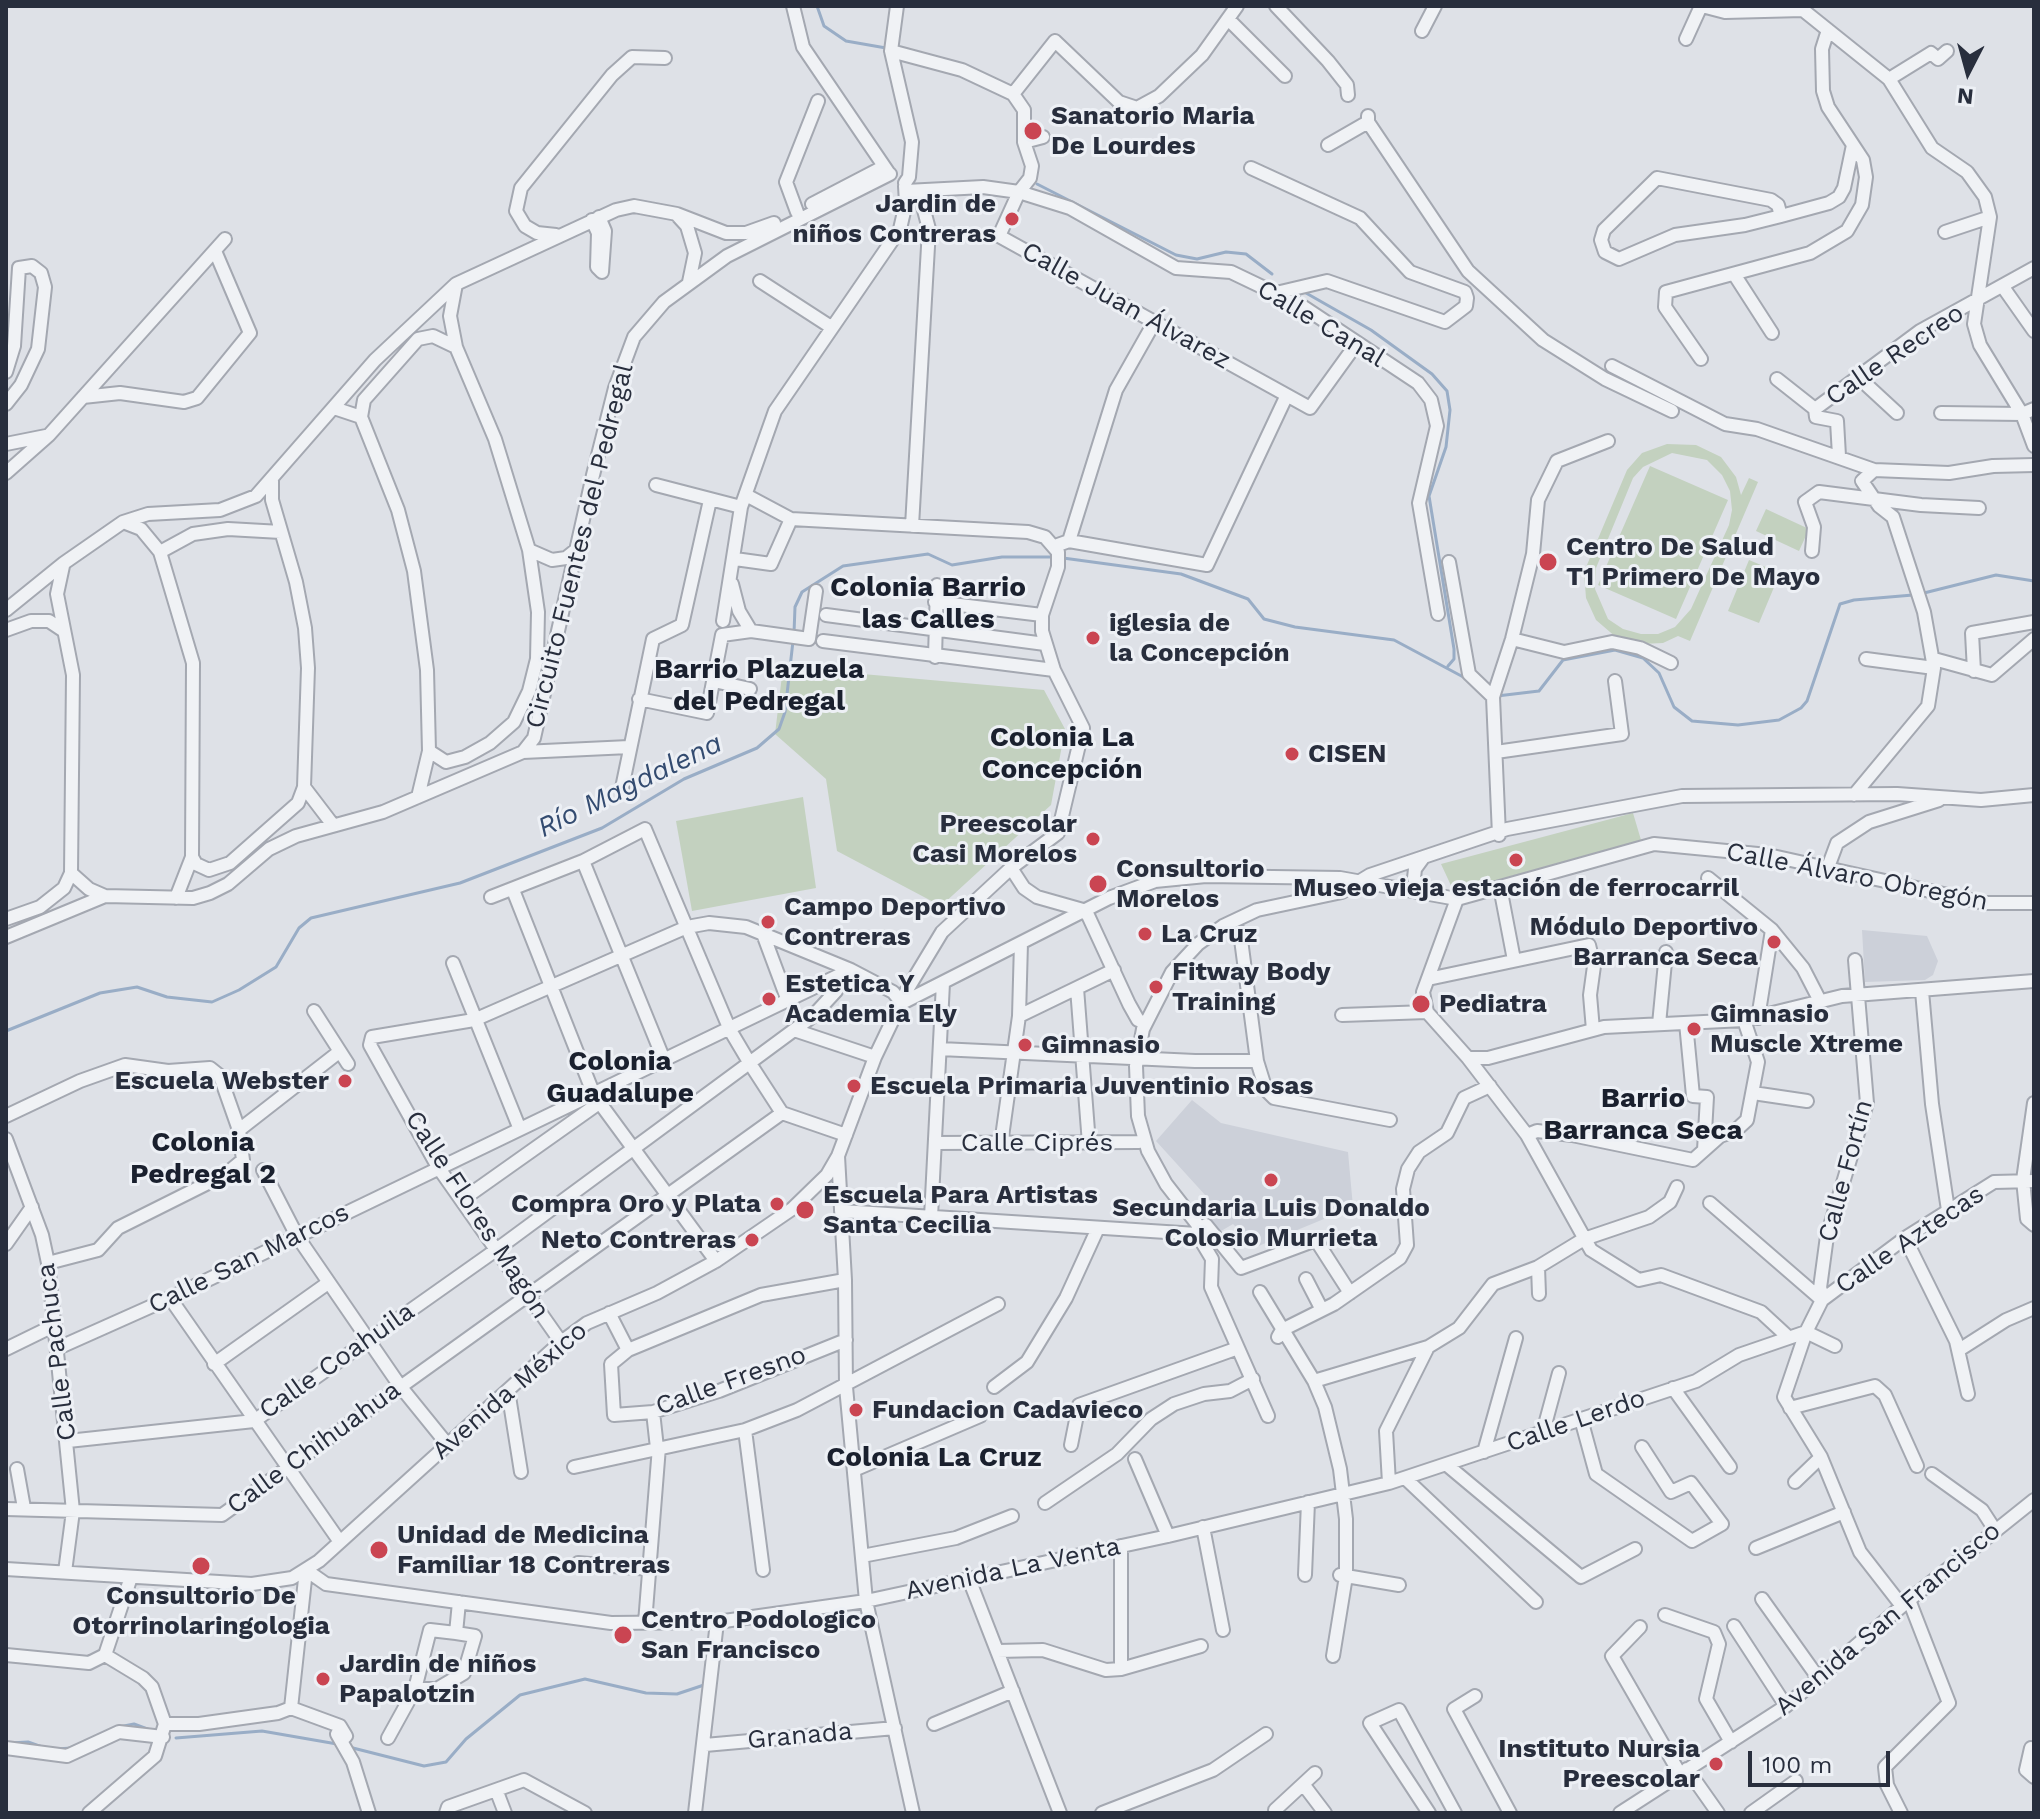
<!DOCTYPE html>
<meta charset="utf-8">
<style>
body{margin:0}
#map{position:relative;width:2040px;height:1819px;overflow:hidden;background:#dee1e7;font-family:"Work Sans",sans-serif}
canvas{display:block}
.frame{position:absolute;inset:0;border:8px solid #282e3d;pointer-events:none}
.north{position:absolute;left:1928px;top:32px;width:80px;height:80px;-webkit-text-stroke:6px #edf0f5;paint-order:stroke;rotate:186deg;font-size:22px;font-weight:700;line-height:32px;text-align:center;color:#282e3d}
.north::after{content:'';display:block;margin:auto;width:28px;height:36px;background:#282e3d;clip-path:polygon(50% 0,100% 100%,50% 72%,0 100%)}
.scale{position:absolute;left:1748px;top:1751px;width:142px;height:36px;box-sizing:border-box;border:4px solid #282e3d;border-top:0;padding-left:10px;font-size:24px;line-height:28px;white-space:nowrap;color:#282e3d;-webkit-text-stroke:6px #edf0f5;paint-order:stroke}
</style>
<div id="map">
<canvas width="2040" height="1819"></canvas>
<div class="frame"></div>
<div class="north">N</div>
<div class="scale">100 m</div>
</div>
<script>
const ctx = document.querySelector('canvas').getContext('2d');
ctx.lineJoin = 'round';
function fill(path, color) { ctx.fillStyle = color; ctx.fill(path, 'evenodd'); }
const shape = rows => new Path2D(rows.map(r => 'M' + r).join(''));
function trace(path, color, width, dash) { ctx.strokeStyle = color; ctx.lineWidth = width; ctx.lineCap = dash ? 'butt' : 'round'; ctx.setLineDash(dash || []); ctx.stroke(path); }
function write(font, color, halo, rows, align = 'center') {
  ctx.font = font + ' "Work Sans",sans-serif'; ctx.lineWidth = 6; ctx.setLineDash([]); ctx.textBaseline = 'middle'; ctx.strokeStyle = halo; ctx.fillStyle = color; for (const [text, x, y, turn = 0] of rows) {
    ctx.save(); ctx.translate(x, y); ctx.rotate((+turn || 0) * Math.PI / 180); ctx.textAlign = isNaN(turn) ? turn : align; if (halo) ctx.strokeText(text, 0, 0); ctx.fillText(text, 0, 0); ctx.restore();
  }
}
const built = shape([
 [1862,930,1927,936,1938,961,1933,975,1925,980,1865,982],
 [1192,1100,1221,1123,1348,1152,1353,1207,1256,1247,1233,1224,1216,1234,1203,1219,1216,1207,1156,1141]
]);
const green = shape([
 [1667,444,1696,445,1721,457,1736,477,1741,495,1749,478,1758,482,1690,641,1678,636,1663,643,1641,644,1617,638,1596,620,1586,598,1584,572,1627,470,1642,453],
 [1672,453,1707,460,1722,475,1730,491,1732,510,1729,525,1691,609,1675,627,1658,634,1641,634,1623,629,1608,619,1595,589,1596,568,1633,478,1643,467],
 [1650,466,1728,500,1676,619,1598,585],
 [1766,509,1809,529,1799,551,1756,531],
 [1749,560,1780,573,1759,623,1728,611],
 [783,667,1044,690,1065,729,1051,805,941,906,837,851,826,779,775,734],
 [803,797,816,888,692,911,676,821],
 [1633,813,1641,840,1454,892,1441,864]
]);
const stream = shape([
 [817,6,824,26,846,41,886,48],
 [1037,184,1176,255,1197,259,1226,252,1246,254,1272,274],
 [1306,293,1371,330,1432,374,1447,391,1450,410,1446,447,1429,496,1454,649,1454,659,1448,666],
 [1063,558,1181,574,1248,599,1264,619,1295,627,1394,640,1467,679],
 [1920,594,1996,575,2034,581],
 [794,633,795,607,802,592,843,566,928,554,952,565,1002,557,1055,557],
 [1497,696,1539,691,1563,660,1615,650,1643,658,1659,673,1674,707,1692,721,1738,725,1779,720,1801,708,1807,701,1840,604,1854,600,1913,595],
 [6,1031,100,993,137,987,167,997,212,1002,239,990,276,967,299,928,311,918,460,883,602,828,684,779,757,748,779,729,785,712,793,641],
 [119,1727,134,1724,150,1730],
 [176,1738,262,1731,337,1744],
 [10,1743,28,1742,45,1748],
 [349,1747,424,1766,446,1762,466,1739,520,1695,585,1679,646,1693,677,1694,707,1684],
 [56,1749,72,1748]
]);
const minor = shape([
 [793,6,803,47,888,172],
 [897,6,891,51,912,142,909,177,905,183],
 [1276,6,1328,61,1347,85,1348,95],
 [1702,6,1725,12,1803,10],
 [1798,6,1889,79,1932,148,1967,172,1985,197,1990,217,1974,324,1980,345,2022,414,2034,446],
 [1228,19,1285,76],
 [1422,31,1435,6],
 [1686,39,1701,6],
 [891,51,962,70,1013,94,1024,110,1024,142,1032,166,1030,178,1019,192,999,236,1310,408,1357,343],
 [1889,79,1931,53,1938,59,1947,51],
 [1013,94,1055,41,1119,102,1137,108,1159,96,1202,55,1237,6],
 [1368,116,1368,122,1468,271,1543,340,1605,379,1672,411],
 [1024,142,1043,137],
 [1328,145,1368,122],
 [1251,168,1360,218,1410,272,1465,292,1467,298,1466,306,1445,322,1327,281,1276,293],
 [906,191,983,187,1019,192,1070,208,1176,268,1231,272,1302,306,1418,383,1431,400,1437,426,1419,503,1438,614],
 [907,196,921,199,929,229,912,526],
 [812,204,883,167],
 [797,212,786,182,818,101],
 [677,215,687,226,695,253,689,282],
 [1781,216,1778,205,1771,200,1657,178,1604,230,1601,240,1605,252,1619,259,1675,235,1745,225,1781,216,1829,203,1839,197,1844,188,1853,145],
 [592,220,598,233,597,267,602,272,605,231,599,217],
 [1945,232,1990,217],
 [556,235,537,233,525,226,516,211,521,188,612,75,632,57,665,58],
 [1734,274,1772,333],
 [760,281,831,327],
 [2003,287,2034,331],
 [1701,359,1665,307,1666,292,1810,253,1847,231,1862,205,1866,177,1863,160,1828,107,1823,91,1822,49,1828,30],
 [1612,366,1725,424,1757,429,1874,470,1949,473,1993,466,2034,465],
 [6,372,14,346,19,268,32,266,41,273,45,287,38,349,21,385,6,404],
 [1858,377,1897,413],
 [1777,379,1815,409,1816,417,1837,421,1839,456],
 [83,397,120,393,184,402,197,398,250,333,215,251],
 [334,408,361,417,398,510,414,571,427,670,429,751,418,797],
 [1815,409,1920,331,2034,268],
 [1941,413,2022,414,2034,409],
 [361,417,364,400,418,339,433,336,456,347],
 [6,444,46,436],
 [6,473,49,435,225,239],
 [272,481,272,500,296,582,305,628,308,668,304,787,333,825],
 [656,485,741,507],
 [123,522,141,529,160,552,193,663,192,857,176,898],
 [1069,541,1116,390,1155,321],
 [1055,546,1069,541,1207,565,1286,397],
 [529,550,552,560,566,558,576,550],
 [1812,551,1814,527,1805,502,1819,492,1921,505,1979,508],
 [160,552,193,534,228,529,281,532],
 [735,559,771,564,791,519],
 [1449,562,1469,674,1493,697],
 [63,566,57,594,73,675,71,873,89,889,105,896],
 [732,584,739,611,751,631],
 [935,602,1042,615],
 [6,610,64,563,123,522,148,514,220,510,256,496,375,360,456,284,616,210,634,206,677,214,726,233,746,233,774,223],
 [826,615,1045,644],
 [723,621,741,507,775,411,900,229,906,203,905,186],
 [6,630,31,621,49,621,64,631],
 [1512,639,1564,652,1612,642,1640,648,1671,663],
 [823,641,1054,670],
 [935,657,937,585],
 [1866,659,1934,668],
 [1934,659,1992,675,2034,639],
 [1974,671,1972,633,2034,622],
 [714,681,750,689],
 [639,699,707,713,722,635,751,631,809,639,816,591],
 [429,751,446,762,465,757,490,743,514,722,529,691,537,659,538,612,529,550,495,439,456,347,450,316,456,284],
 [523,752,629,747],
 [1496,752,1622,734,1615,681],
 [622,788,653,639,682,625,710,500],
 [1854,795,1928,706,1934,668,1924,612,1893,517,1879,506,1862,481,1874,470],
 [1499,835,1493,697,1512,639,1533,554,1538,500,1557,461,1608,441],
 [192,857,196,864,209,870,230,863,298,803,304,787],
 [1423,858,1415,869,1414,878,1428,893],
 [583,861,664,1060],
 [1011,868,1024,888,1037,897,1083,910],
 [1827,870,1837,843,1869,822,1939,800],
 [1708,878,1772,930,1803,968,1820,1001],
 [1500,887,1514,960],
 [513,890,594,1095,716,1261],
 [491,897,583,861,645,829,730,1030,749,1062,782,1113,846,1135],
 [1457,899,1423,992,1427,1012,1468,1058,1527,1135,1591,1250,1639,1280,1661,1275,1761,1312,1787,1336],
 [1086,911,1129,1004,1138,1020,1146,1023],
 [6,919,40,907,64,888,71,873],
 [1240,932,1257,1061,1266,1090,1274,1098,1390,1120],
 [763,934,788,1001],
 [6,937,105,896,193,898,210,893,228,884,269,849,296,836,383,812,523,752,534,738,593,475,615,388,634,337,664,302,727,256,890,174],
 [453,963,519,1127],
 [1428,979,1589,945,1594,966,1590,995,1593,1030],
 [1077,988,1089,1144],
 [1922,991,1932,1104,1948,1210],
 [902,1003,1109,898,1155,881,1206,876,1340,878,1457,899,1654,844,1768,855,1984,903,2034,903],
 [314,1011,348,1064],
 [1342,1015,1427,1012],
 [1019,1016,1114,970],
 [1758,1018,1772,930],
 [1686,1023,1693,1096,1707,1097,1704,1150],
 [1659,1024,1666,952],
 [794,1030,875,1057],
 [940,1049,1195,1061,1257,1061],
 [1468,1058,1488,1058,1604,1027,1744,1020,1842,996,2034,981],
 [1753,1093,1807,1101],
 [2034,1103,2023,1180,2027,1219,2034,1225],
 [6,1116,80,1081,125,1065,168,1071,210,1068,220,1076,239,1130,243,1160,226,1174,118,1228,98,1250,48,1263],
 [239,1130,339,1052],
 [1527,1135,1537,1131,1572,1135,1693,1160,1720,1136,1735,1131,1747,1120,1758,1062,1744,1020],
 [6,1139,42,1235,48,1263,73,1511,65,1572],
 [935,1143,1139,1142],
 [1001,1144,1019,1016,1021,943],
 [838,1156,845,1280,846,1387,866,1601,913,1813],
 [263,1170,297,1236,400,1386,447,1444],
 [462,1200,599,1103],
 [1710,1203,1822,1300],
 [841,1211,1197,1234,1212,1259,1211,1287,1268,1416],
 [931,1217,943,983],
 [1206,1225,1241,1268,1316,1240,1350,1293],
 [1201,1229,1166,1184,1148,1151,1138,1116,1136,1066,1143,1029,1172,972,1198,944,1223,926,1257,910,1342,892,1370,875,1507,829,1682,796,1897,794,1981,800,2034,795],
 [1905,1238,1956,1341,1968,1394],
 [6,1244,32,1207],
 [1538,1267,1539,1294],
 [1306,1279,1322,1310],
 [845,1280,761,1295,628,1350,611,1364,614,1415,653,1412,719,1391,846,1340],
 [1260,1292,1314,1381,1325,1407,1340,1469,1346,1519,1346,1576,1333,1656],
 [170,1298,340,1542],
 [1824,1298,1820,1288,1827,1236,1867,1103,1855,960],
 [609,1313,628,1350],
 [1806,1332,1835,1346],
 [1278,1337,1282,1330,1334,1304,1400,1258,1407,1245,1403,1189,1408,1169,1419,1152,1447,1133,1464,1098,1490,1086],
 [561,1342,438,1167,370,1045,372,1037,474,1020,687,927,709,923,746,927,851,970,893,992,902,1003],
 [58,1348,170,1298,848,971],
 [6,1349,55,1325],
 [1959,1350,2006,1320,2034,1308],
 [214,1364,328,1283],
 [1314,1381,1428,1347],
 [994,1387,1027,1362,1066,1298,1098,1228],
 [1673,1388,1730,1467],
 [508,1390,521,1472],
 [1790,1408,1875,1386,1885,1395,1917,1466],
 [653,1412,657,1448],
 [1581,1419,1596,1474,1692,1541,1722,1524,1691,1483,1671,1492,1642,1447],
 [745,1430,763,1570],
 [1543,1432,1559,1373],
 [68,1441,254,1421,496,1250,813,1016,836,991,846,972],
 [1071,1445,1079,1405,1238,1348],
 [1484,1452,1516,1338],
 [1135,1459,1168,1536],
 [1447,1465,1581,1577,1635,1549],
 [574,1467,745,1430,797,1410,998,1304],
 [17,1469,24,1508],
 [854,1470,980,1416],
 [1932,1474,1982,1510,1995,1530],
 [1405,1478,1536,1602],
 [1795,1482,1821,1457],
 [1389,1483,1386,1431,1428,1347,1459,1328,1493,1284,1538,1267,1584,1239,1649,1217,1670,1202,1677,1187],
 [1045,1503,1117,1454,1151,1419,1174,1404,1204,1394,1230,1391,1253,1379],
 [6,1509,222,1515,782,1113],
 [1203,1527,1223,1630],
 [1121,1546,1121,1669],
 [1756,1548,1844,1512],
 [862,1556,956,1538,1012,1516],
 [578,1563,649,1569],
 [6,1569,252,1584,292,1578,319,1561,561,1342,587,1323,657,1293,716,1261,792,1209,827,1175,838,1156,875,1057,907,990,942,932,1011,868,1058,833,1083,728,1054,670,1042,631,1042,615,1058,567,1058,552,1045,537,1028,532,791,519,746,495],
 [306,1570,326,1584,611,1623,717,1622,866,1601,1168,1536,1389,1483,1696,1381,1739,1355,1806,1332],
 [1305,1575,1308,1502],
 [1340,1575,1399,1585],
 [969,1579,1060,1813],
 [1762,1599,1819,1679],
 [1902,1606,1860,1552,1821,1457,1784,1397,1806,1332,1822,1300,1905,1238,1994,1182,2034,1181],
 [1665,1615,1714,1632,1719,1644,1706,1699,1731,1742],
 [645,1623,659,1447],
 [1734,1626,1786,1706],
 [1640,1627,1612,1656,1680,1774],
 [997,1651,1043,1650,1106,1670,1121,1669,1201,1646],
 [6,1655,89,1663,105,1655],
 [105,1655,131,1577],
 [415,1689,437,1689,464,1673,475,1636,456,1633],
 [1475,1696,1454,1709,1510,1813],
 [291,1708,306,1570],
 [165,1724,199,1724,278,1713,291,1708,340,1726,346,1736,343,1739],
 [934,1724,1013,1691],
 [337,1734,353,1762,369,1813],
 [388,1738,415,1689,430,1630,456,1633,459,1602],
 [705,1745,895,1728],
 [6,1748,67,1756,119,1732,163,1737],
 [2031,1748,2026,1770,2034,1777],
 [1687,1769,1718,1813],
 [1303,1784,1325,1813],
 [497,1792,505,1813],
 [1275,1810,1315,1773],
 [89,1813,155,1756,165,1724,152,1687,143,1678,105,1655],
 [446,1813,448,1807,524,1780,585,1813],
 [695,1813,717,1622],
 [1102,1813,1213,1770,1266,1734],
 [1429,1813,1370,1723,1399,1710,1455,1813],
 [1620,1813,1786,1706,1909,1600,2034,1500],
 [1751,1813,1796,1781],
 [1901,1813,1887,1785,1885,1767,1949,1703,1909,1600]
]);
const markers = [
 [1033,131,10,"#ca4552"],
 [1012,219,8,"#ca4552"],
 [1548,562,10,"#ca4552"],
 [1093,638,8,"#ca4552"],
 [1292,754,8,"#ca4552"],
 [1093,839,8,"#ca4552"],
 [1516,860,8,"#ca4552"],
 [1098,884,10,"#ca4552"],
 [768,922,8,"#ca4552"],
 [1145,934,8,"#ca4552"],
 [1774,942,8,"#ca4552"],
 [1156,987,8,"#ca4552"],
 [769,999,8,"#ca4552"],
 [1421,1004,10,"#ca4552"],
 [1694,1029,8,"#ca4552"],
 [1025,1045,8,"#ca4552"],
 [345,1081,8,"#ca4552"],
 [854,1086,8,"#ca4552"],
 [1271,1180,8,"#ca4552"],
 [777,1204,8,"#ca4552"],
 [805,1210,10,"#ca4552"],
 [752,1240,8,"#ca4552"],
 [856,1410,8,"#ca4552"],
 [379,1550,10,"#ca4552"],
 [201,1566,10,"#ca4552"],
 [623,1635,10,"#ca4552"],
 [323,1679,8,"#ca4552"],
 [1716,1764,8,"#ca4552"]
];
const poiNames = [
 ["Sanatorio Maria",1051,116],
 ["De Lourdes",1051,146],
 ["Jardin de",996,204,"right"],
 ["niños Contreras",996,234,"right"],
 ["Centro De Salud",1566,547],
 ["T1 Primero De Mayo",1566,577],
 ["iglesia de",1109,623],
 ["la Concepción",1109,653],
 ["CISEN",1308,754],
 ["Preescolar",1077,824,"right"],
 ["Casi Morelos",1077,854,"right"],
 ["Consultorio",1116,869],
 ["Morelos",1116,899],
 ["Museo vieja estación de ferrocarril",1516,888,"center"],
 ["Campo Deportivo",784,907],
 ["Contreras",784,937],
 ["Módulo Deportivo",1758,927,"right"],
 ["Barranca Seca",1758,957,"right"],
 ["La Cruz",1161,934],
 ["Fitway Body",1172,972],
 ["Training",1172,1002],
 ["Estetica Y",785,984],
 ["Academia Ely",785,1014],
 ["Pediatra",1439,1004],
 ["Gimnasio",1710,1014],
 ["Muscle Xtreme",1710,1044],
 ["Gimnasio",1041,1045],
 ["Escuela Webster",329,1081,"right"],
 ["Escuela Primaria Juventinio Rosas",870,1086],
 ["Escuela Para Artistas",823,1195],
 ["Santa Cecilia",823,1225],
 ["Compra Oro y Plata",761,1204,"right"],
 ["Secundaria Luis Donaldo",1271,1208,"center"],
 ["Colosio Murrieta",1271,1238,"center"],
 ["Neto Contreras",736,1240,"right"],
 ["Fundacion Cadavieco",872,1410],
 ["Unidad de Medicina",397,1535],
 ["Familiar 18 Contreras",397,1565],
 ["Consultorio De",201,1596,"center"],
 ["Otorrinolaringologia",201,1626,"center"],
 ["Centro Podologico",641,1620],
 ["San Francisco",641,1650],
 ["Jardin de niños",339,1664],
 ["Papalotzin",339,1694],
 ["Instituto Nursia",1700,1749,"right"],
 ["Preescolar",1700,1779,"right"]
];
const streetNames = [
 ["Calle Juan Álvarez",1126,306,29],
 ["Calle Canal",1321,324,31],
 ["Calle Recreo",1895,355,-34],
 ["Circuito Fuentes del Pedregal",580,546,-76],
 ["Calle Álvaro Obregón",1857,877,11],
 ["Calle Ciprés",1037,1143],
 ["Calle Fortín",1846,1171,-75],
 ["Calle Flores Magón",477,1215,57],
 ["Calle Aztecas",1910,1240,-34],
 ["Calle San Marcos",249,1259,-26],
 ["Calle Pachuca",57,1352,-97],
 ["Calle Coahuila",337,1361,-35],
 ["Calle Fresno",731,1381,-20],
 ["Avenida México",510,1391,-41],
 ["Calle Lerdo",1576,1421,-19],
 ["Calle Chihuahua",314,1448,-36],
 ["Avenida La Venta",1013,1569,-12],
 ["Avenida San Francisco",1888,1619,-40],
 ["Granada",800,1736,-5]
];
const neighbourhoodNames = [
 ["Colonia Barrio",928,588],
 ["las Calles",928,620],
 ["Barrio Plazuela",759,670],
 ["del Pedregal",759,702],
 ["Colonia La",1062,738],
 ["Concepción",1062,770],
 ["Colonia",620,1062],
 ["Guadalupe",620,1094],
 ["Barrio",1643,1099],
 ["Barranca Seca",1643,1131],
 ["Colonia",203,1143],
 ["Pedregal 2",203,1175],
 ["Colonia La Cruz",934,1458]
];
const waterNames = [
 ["Río Magdalena",630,786,-26]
];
fill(built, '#ccd0d9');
fill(green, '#c3d1bf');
trace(stream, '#99adc6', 3);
trace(minor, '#a4a8b1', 16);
trace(minor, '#f0f2f5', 12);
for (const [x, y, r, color] of markers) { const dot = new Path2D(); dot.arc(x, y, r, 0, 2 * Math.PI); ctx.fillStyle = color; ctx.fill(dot); trace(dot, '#edf0f5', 3); }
write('bold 26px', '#282e3d', '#edf0f5', poiNames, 'left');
write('26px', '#282e3d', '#edf0f5', streetNames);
write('bold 28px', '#1a202e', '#edf0f5', neighbourhoodNames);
write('italic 28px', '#334b70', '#edf0f5', waterNames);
</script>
